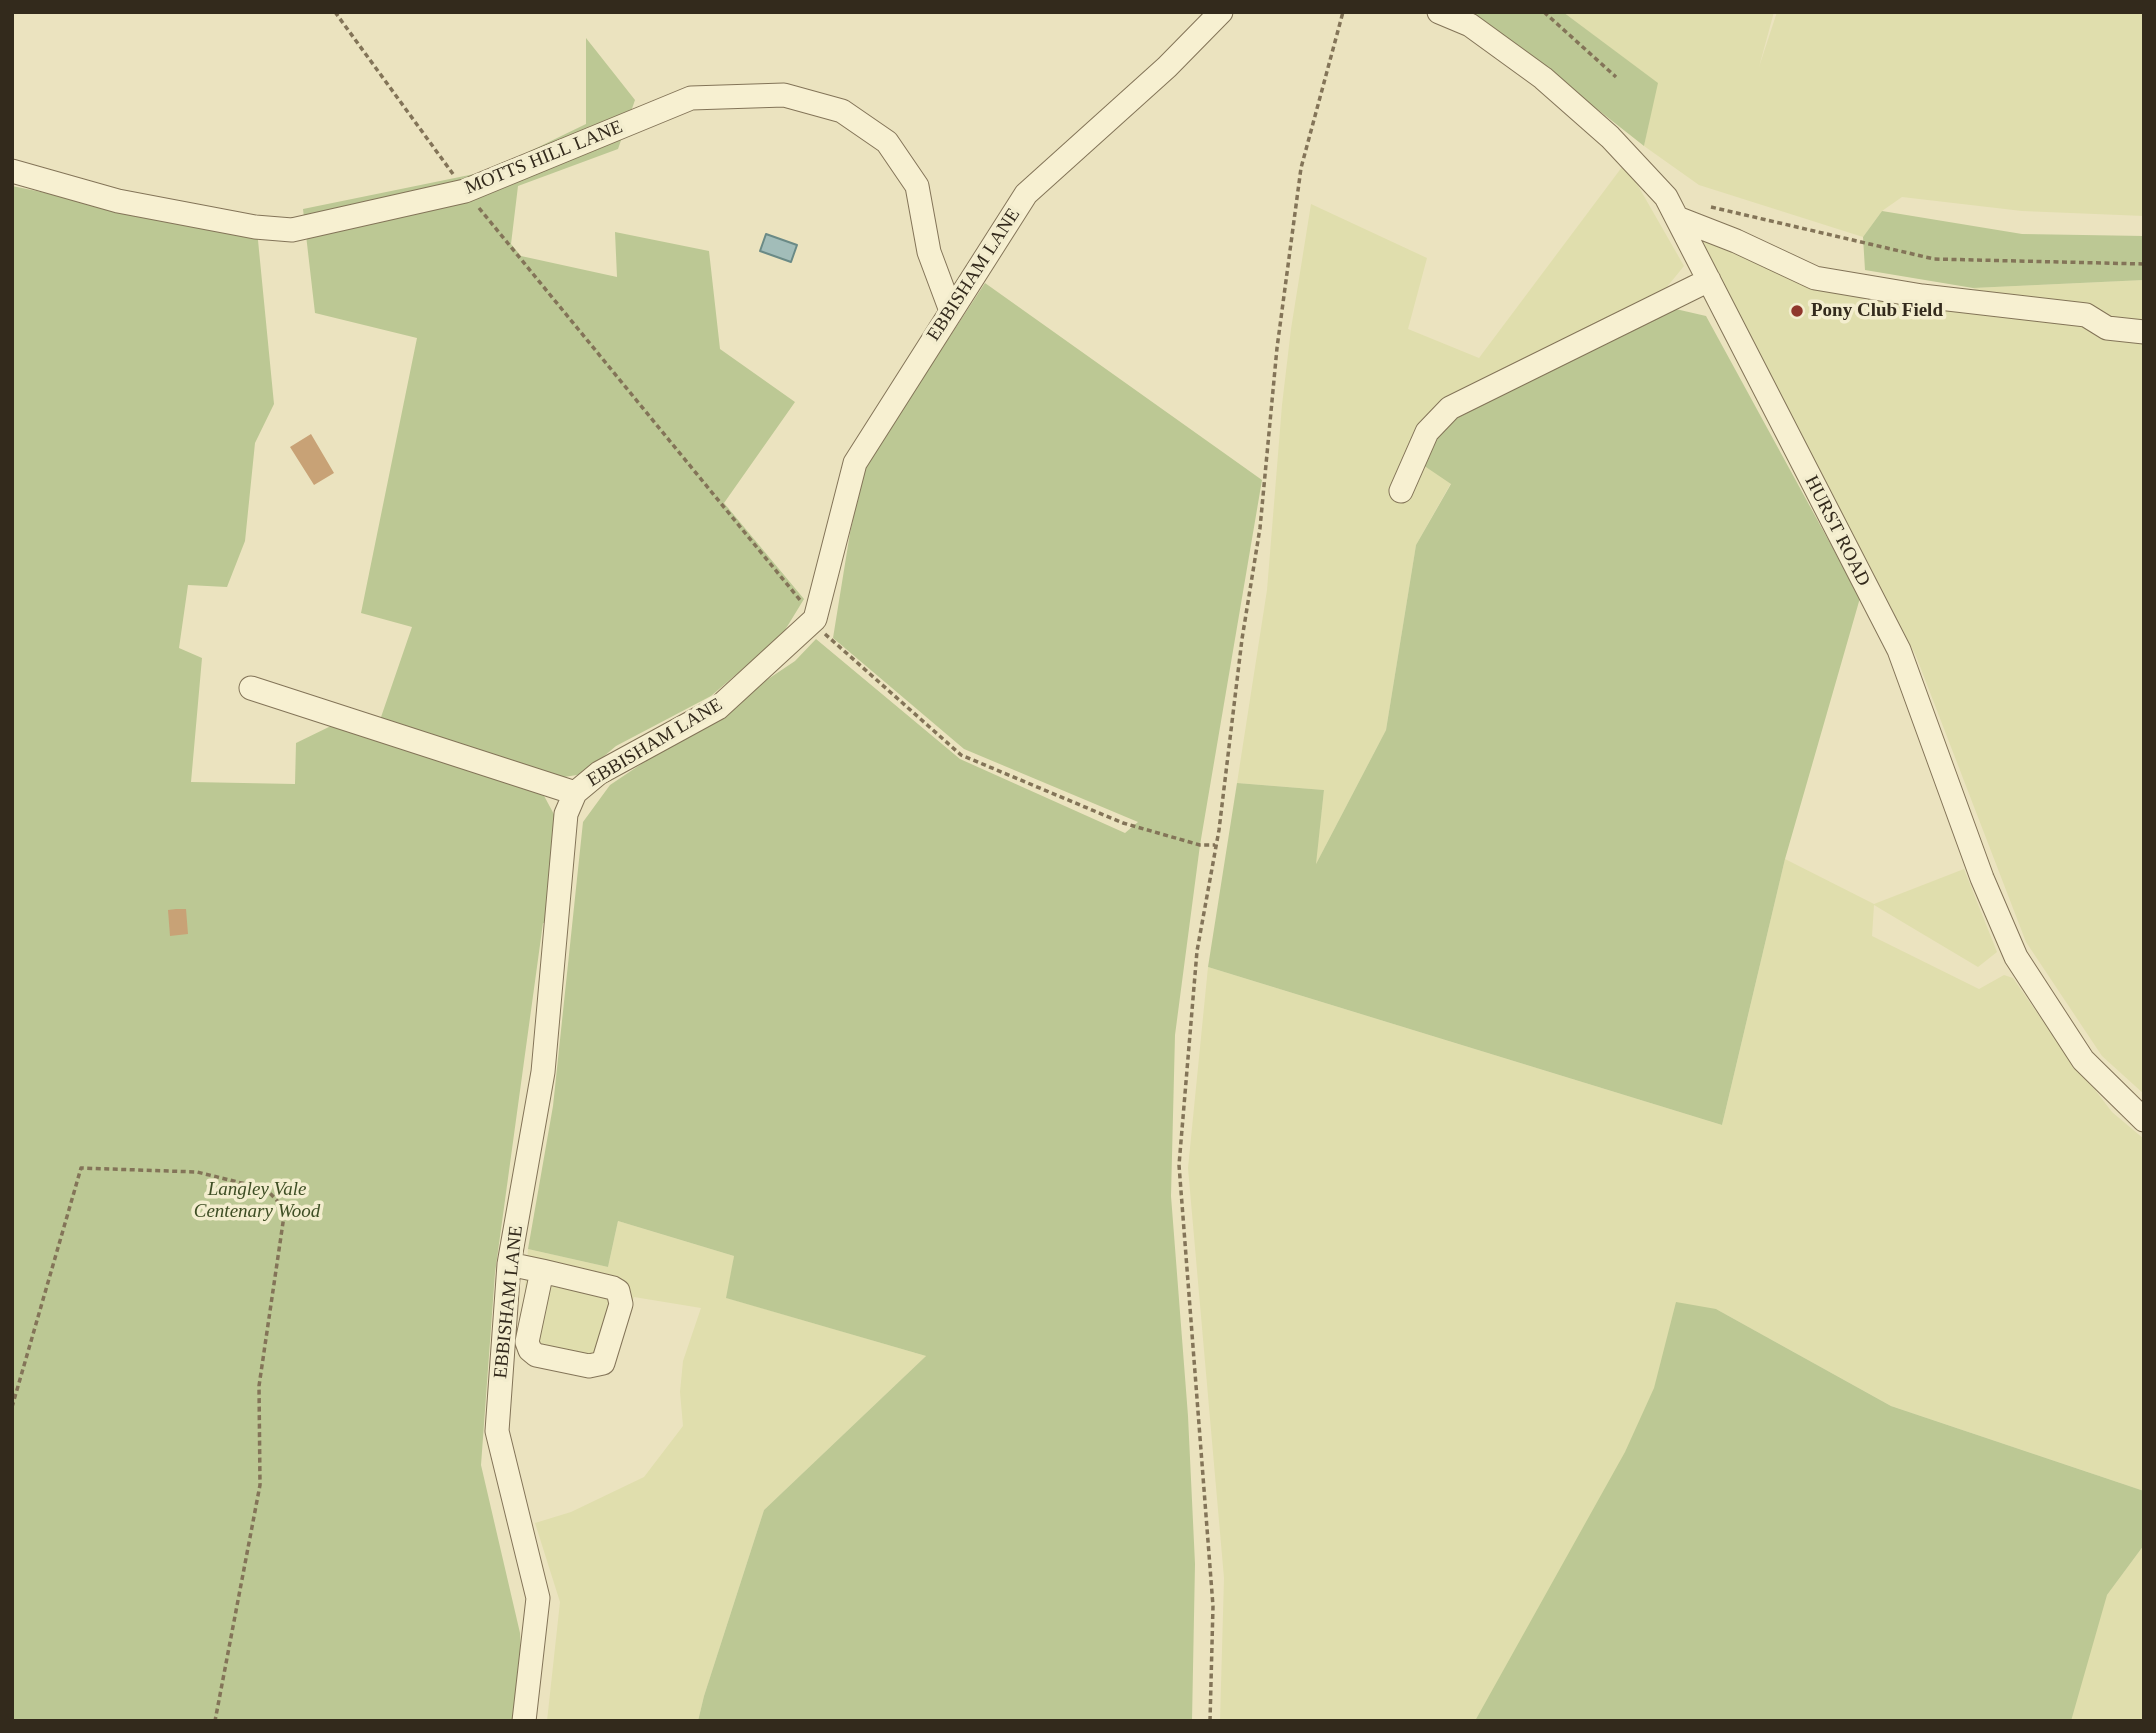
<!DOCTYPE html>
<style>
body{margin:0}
#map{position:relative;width:2156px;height:1733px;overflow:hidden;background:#ebe3bf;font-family:"Times New Roman",serif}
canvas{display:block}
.frame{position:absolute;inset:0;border:14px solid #332a1c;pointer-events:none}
</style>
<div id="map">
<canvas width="2156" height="1733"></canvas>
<div class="frame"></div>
</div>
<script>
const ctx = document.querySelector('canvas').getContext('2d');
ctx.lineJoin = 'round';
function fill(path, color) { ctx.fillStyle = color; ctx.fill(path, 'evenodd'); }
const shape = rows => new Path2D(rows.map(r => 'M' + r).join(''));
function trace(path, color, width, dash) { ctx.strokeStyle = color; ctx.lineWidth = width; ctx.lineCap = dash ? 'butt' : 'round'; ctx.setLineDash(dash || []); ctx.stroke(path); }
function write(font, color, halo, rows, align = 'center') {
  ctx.font = font + ' "Times New Roman",serif'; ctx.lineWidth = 7; ctx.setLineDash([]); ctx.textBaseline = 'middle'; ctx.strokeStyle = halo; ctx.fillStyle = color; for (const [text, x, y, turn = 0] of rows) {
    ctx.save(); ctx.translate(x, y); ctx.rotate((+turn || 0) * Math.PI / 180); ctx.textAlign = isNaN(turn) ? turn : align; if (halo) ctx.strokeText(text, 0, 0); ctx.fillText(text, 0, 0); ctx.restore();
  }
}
const farmland = shape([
 [1563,12,1774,12,1759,67,1777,12,2144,12,2144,216,2022,211,1902,197,1882,211,1863,237,1699,185,1644,146,1657,83],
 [1625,163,1684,266,1662,293,1498,378,1442,426,1451,483,1416,545,1386,730,1315,866,1324,790,1237,783,1267,590,1282,405,1291,329,1311,204,1427,258,1408,329,1479,358],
 [1697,236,1808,285,2006,315,1973,288,2144,280,2144,1094,2102,1056,2026,942,1916,656],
 [1785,859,1874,904,1964,869,1997,952,1978,967,1874,905,1872,936,1979,989,2004,975,2013,978,2049,1030,2112,1112,2144,1139,2144,1491,1891,1406,1716,1309,2107,1595,2144,1545,2144,1721,1220,1721,1224,1578,1188,1168,1208,967,1722,1125],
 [618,1221,734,1256,727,1298,926,1356,764,1510,704,1696,698,1721,547,1721,560,1602,535,1523,571,1512,644,1477,683,1426,680,1392,683,1361,701,1308,634,1297,611,1362,585,1373,520,1359,528,1249,608,1267]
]);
const green = shape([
 [1457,12,1563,12,1658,83,1644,146,1499,32],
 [586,38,635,100,618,149,518,186,511,244,521,256,617,277,615,232,709,251,720,349,795,402,724,503,804,599,782,635,711,696,616,746,583,774,558,778,380,720,412,627,361,613,417,338,315,313,303,209,489,171,586,124],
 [12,186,105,205,257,230,274,404,255,443,245,541,227,587,188,585,179,648,202,658,191,782,295,784,296,743,333,725,542,792,557,820,556,925,543,923,495,1273,481,1465,520,1633,524,1721,12,1721],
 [1882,211,2022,234,2144,236,2144,280,1973,288,1865,270,1863,237],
 [985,283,1262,480,1200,845,1175,1035,1171,1196,1188,1416,1195,1564,1192,1721,698,1721,704,1696,764,1510,926,1356,726,1298,734,1256,618,1221,608,1267,528,1249,553,1106,583,822,610,785,795,661,816,639,960,759,1125,833,1138,822,964,749,833,638,850,533,865,466],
 [1667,307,1706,316,1860,598,1785,859,1722,1125,1208,967,1237,783,1324,790,1316,864,1386,730,1416,545,1451,484,1423,465,1442,426],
 [1676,1302,1716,1309,1891,1406,2144,1491,2144,1545,2107,1595,2071,1721,1475,1721,1625,1452,1654,1388]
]);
const water = shape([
 [766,234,797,245,791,262,760,251,766,234]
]);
const building = shape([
 [311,434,334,473,314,485,290,447],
 [176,909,186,909,188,934,170,936,168,910]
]);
const path = shape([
 [335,12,453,174],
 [1544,12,1616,77],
 [1711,207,1934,259,2144,264],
 [479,208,800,600],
 [825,634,961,755,1123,823,1200,845,1215,845],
 [12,1407,81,1168,197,1172,266,1189,285,1209,259,1386,260,1485,215,1721],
 [1210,1721,1213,1606,1179,1165,1197,951,1219,830,1242,639,1260,528,1277,348,1301,168,1343,12]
]);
const minor = shape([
 [1439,12,1470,25,1543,78,1610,137,1666,197,1899,650,1982,878,2016,957,2083,1060,2144,1120],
 [12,171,118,201,255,227,292,230,465,191,691,98,784,95,842,111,887,142,917,186,929,252,951,311],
 [1677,218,1736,241,1815,278,1922,296,2086,315,2107,328,2144,332],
 [1401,491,1427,432,1450,408,1709,280],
 [251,688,575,793],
 [509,1264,542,1271,613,1288,618,1291,621,1304,603,1363,589,1366,536,1355,530,1350,527,1342,542,1271],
 [524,1721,538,1598,497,1431,509,1264,543,1072,566,814,575,793,599,773,718,708,815,619,855,463,1026,194,1167,67,1221,12]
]);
const markers = [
 [1797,311,7,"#8f372b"]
];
const streetNames = [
 ["MOTTS HILL LANE",544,158,-22],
 ["EBBISHAM LANE",974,275,-57],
 ["HURST ROAD",1837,531,63],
 ["EBBISHAM LANE",655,743,-31],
 ["EBBISHAM LANE",509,1302,-84]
];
const poiNames = [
 ["Pony Club Field",1811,311]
];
const parkNames = [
 ["Langley Vale",257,1190],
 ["Centenary Wood",257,1212]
];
fill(farmland, '#e0dead');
fill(green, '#bcc894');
fill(water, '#a2bdb9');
trace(water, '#6a8a86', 2);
fill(building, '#c8a276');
trace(minor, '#837458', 25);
trace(path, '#837458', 3.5, [5, 3.5]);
trace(minor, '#f7f0d1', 23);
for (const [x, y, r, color] of markers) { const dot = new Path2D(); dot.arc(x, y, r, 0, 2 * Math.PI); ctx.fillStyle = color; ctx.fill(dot); trace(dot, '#f3edce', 2.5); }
write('19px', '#332a1c', '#f3edce', streetNames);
write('bold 19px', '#332a1c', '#f3edce', poiNames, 'left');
write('italic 19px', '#3e4e24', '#f3edce', parkNames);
</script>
